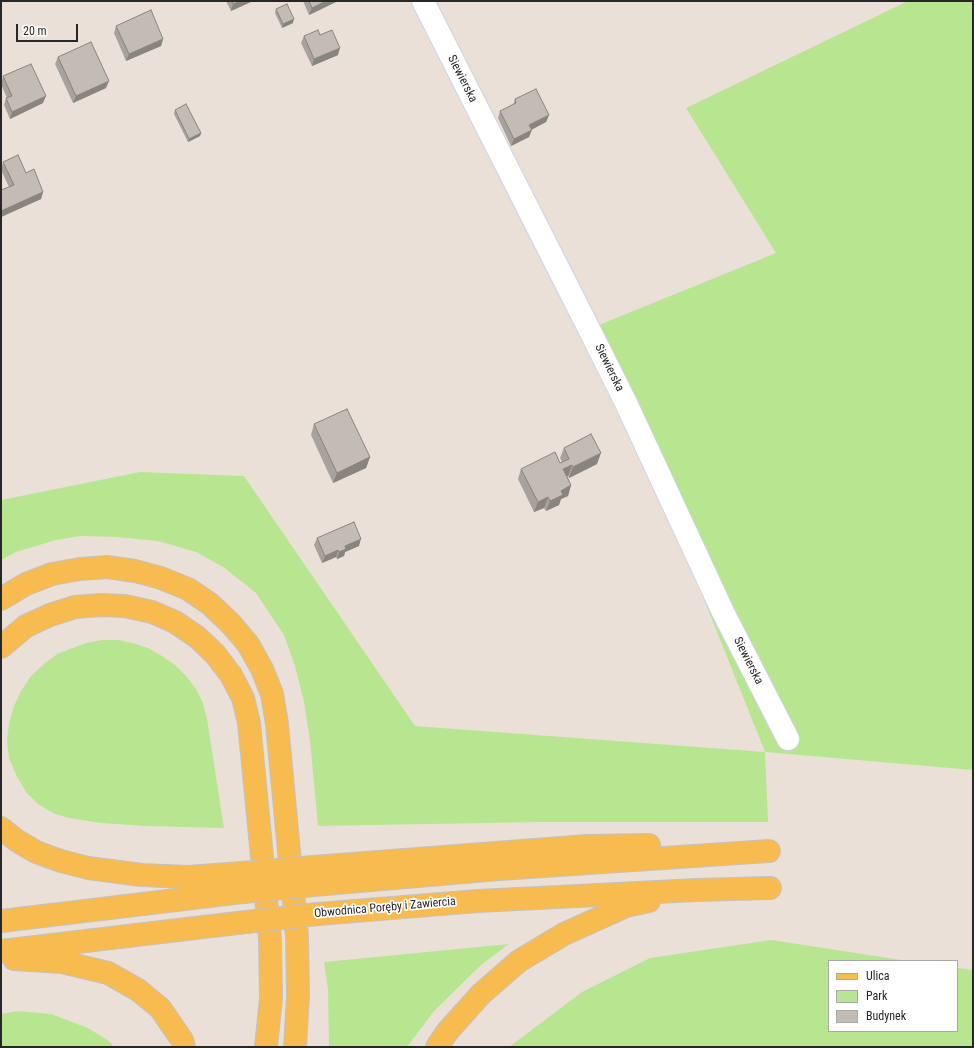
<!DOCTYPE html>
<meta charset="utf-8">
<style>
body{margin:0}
#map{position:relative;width:974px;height:1048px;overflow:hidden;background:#ebe0d8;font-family:"Roboto Condensed",sans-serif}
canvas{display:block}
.frame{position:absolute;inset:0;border:2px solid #272727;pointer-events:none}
.legend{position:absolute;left:828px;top:960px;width:130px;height:72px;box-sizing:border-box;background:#fff;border:1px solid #a9a9a9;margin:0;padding:5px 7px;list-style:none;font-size:12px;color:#272727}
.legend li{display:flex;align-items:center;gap:8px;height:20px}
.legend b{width:20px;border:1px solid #a9a9a9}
.scale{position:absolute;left:16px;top:24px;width:62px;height:18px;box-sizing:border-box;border:2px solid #272727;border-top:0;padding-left:5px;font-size:12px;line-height:14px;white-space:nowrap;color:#272727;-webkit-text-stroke:3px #fff;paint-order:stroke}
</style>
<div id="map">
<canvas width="974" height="1048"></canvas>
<div class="frame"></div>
<ul class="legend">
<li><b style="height:5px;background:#f8bb50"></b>Ulica</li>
<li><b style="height:11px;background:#b8e690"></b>Park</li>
<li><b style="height:11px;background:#c2bcb4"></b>Budynek</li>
</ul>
<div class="scale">20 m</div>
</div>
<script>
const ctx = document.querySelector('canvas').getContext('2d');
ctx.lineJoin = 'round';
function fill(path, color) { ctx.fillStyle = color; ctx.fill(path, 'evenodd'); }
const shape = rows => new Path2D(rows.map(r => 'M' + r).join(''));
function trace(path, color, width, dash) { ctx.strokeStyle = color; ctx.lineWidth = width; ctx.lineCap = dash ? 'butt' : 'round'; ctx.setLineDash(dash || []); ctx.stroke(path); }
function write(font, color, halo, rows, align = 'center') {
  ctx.font = font + ' "Roboto Condensed",sans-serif'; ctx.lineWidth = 3.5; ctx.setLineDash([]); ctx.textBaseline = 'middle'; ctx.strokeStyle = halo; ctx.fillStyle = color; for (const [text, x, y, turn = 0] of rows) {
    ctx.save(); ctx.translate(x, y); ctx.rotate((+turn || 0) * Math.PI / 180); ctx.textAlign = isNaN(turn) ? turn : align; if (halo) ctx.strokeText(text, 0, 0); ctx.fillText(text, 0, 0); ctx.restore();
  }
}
const green = shape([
 [908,1,973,1,973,770,765,752,768,822,542,822,318,826,310,741,304,702,295,666,284,635,256,593,223,567,196,552,158,541,116,537,80,536,56,540,16,552,1,560,1,500,140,472,244,476,415,726,765,752,626,404,589,329,776,253,686,108],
 [102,640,118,640,133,643,148,648,162,656,175,665,186,676,196,689,203,703,207,719,224,828,145,826,101,823,69,818,55,814,39,805,26,792,17,777,9,758,7,741,9,723,14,706,21,691,31,676,44,664,57,654,86,643],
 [771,940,908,961,829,961,829,1031,957,1031,957,968,973,970,973,1047,509,1047,582,992,650,958],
 [509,944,481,965,434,1011,407,1047,329,1047,328,990,324,962],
 [18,1011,51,1014,88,1028,109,1041,114,1047,1,1047,1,1014]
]);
const street = shape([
 [423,1,589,329,626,403,723,612,788,739]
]);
const primary = shape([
 [1,599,26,584,52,574,80,569,107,567,135,571,161,578,188,589,210,604,231,624,248,644,262,669,272,694,277,724,297,936,298,995,295,1047],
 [1,647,26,626,50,615,75,607,101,605,125,606,152,612,175,622,197,637,215,654,231,675,243,698,249,723,270,939,271,998,266,1047],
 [1,828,16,840,36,852,61,861,88,868,142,875,188,877,241,873],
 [313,867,587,846,649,845],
 [314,885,499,869,769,851],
 [318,914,478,901,697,890,770,888],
 [1,921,243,892],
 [1,951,246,922],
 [14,959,62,962,108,973,138,990,160,1008,182,1040,184,1047],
 [437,1047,447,1032,481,994,519,961,564,934,626,906,649,901]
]);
const primaryBridge = shape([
 [241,873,313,867],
 [243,892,314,885],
 [246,922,318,914]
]);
const wall = shape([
 [226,1,253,1,231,11],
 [303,1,338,1,309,15],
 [276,9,293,23,282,28,275,13],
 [116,26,163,39,161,46,126,61,114,33],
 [320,35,338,55,312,66,301,43,304,36],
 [58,57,106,88,73,103,55,64],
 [3,76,43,103,10,119,4,105,6,98,7,98,1,84],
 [515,99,549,115,546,122,531,130,529,137,511,146,498,118,500,111,513,105],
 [175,110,201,133,200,136,188,142,174,114],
 [3,162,26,173,43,192,41,199,1,217,1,190,9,187,1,170],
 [314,424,370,457,366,468,333,483,311,435],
 [564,448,597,464,569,478,568,476,567,476,571,485,568,496,561,499,559,505,546,511,544,508,534,512,518,479,521,469,560,463,562,462,560,458],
 [317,538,359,546,345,552,344,556,337,559,336,557,322,563,314,545]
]);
const shadedWall = shape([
 [240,1,253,1,231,11,233,4],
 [326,1,338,1,309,15,312,8],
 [294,19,293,23,282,28,283,24],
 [163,39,161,46,126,61,129,54],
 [340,48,338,55,312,66,314,59],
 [109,81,106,88,73,103,76,96],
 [46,96,43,103,10,119,12,112],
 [549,115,546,122,527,132,529,125],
 [532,130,529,137,511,146,514,139],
 [201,133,200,136,188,142,189,139],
 [43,192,41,199,1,217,1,211],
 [601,453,597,464,569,478,573,467],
 [370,457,366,468,333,483,337,473],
 [572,465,568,476,560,480,563,469],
 [571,485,568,496,561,499,559,505,546,511,550,501,561,491],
 [548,497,544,508,534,512,538,502],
 [361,539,359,546,345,552,344,556,337,559,339,552,345,546],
 [338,550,336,557,322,563,325,556]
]);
const building = shape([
 [232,1,240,1,233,4,232,1],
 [309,1,326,1,312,8,309,1],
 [287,4,294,19,283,24,276,9,287,4],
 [151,10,163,39,129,54,116,26,151,10],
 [318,30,320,35,332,30,340,48,314,59,304,36,318,30],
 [91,42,109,81,76,96,58,57,91,42],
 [31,64,46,96,12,112,6,98,12,96,3,76,31,64],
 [536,89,549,115,529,125,532,130,514,139,500,111,516,103,515,99,536,89],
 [186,104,201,133,189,139,175,110,186,104],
 [18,155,26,173,34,169,43,192,1,211,1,190,14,185,3,162,18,155],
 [347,409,370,457,337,473,314,424,347,409],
 [591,434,601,453,573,467,572,465,563,469,571,485,561,491,563,495,550,501,548,497,538,502,521,469,555,452,560,463,569,459,564,448,591,434],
 [354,522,361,539,345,546,346,549,339,552,338,550,325,556,317,538,354,522]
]);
const streetNames = [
 ["Siewierska",462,79,63],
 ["Siewierska",609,368,64],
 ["Siewierska",748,661,63],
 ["Obwodnica Poręby i Zawiercia",385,908,-5]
];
fill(green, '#b8e690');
trace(street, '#cdd4e2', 24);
trace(primary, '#c3c3c3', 24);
trace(street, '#fff', 22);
trace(primary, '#f8bb50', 22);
trace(primaryBridge, '#c3c3c3', 24, []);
trace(primaryBridge, '#f8bb50', 22);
fill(wall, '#a7a29b');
fill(shadedWall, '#88847e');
fill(building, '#c2bcb4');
trace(building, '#88847e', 1);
write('12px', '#272727', '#fff', streetNames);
</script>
